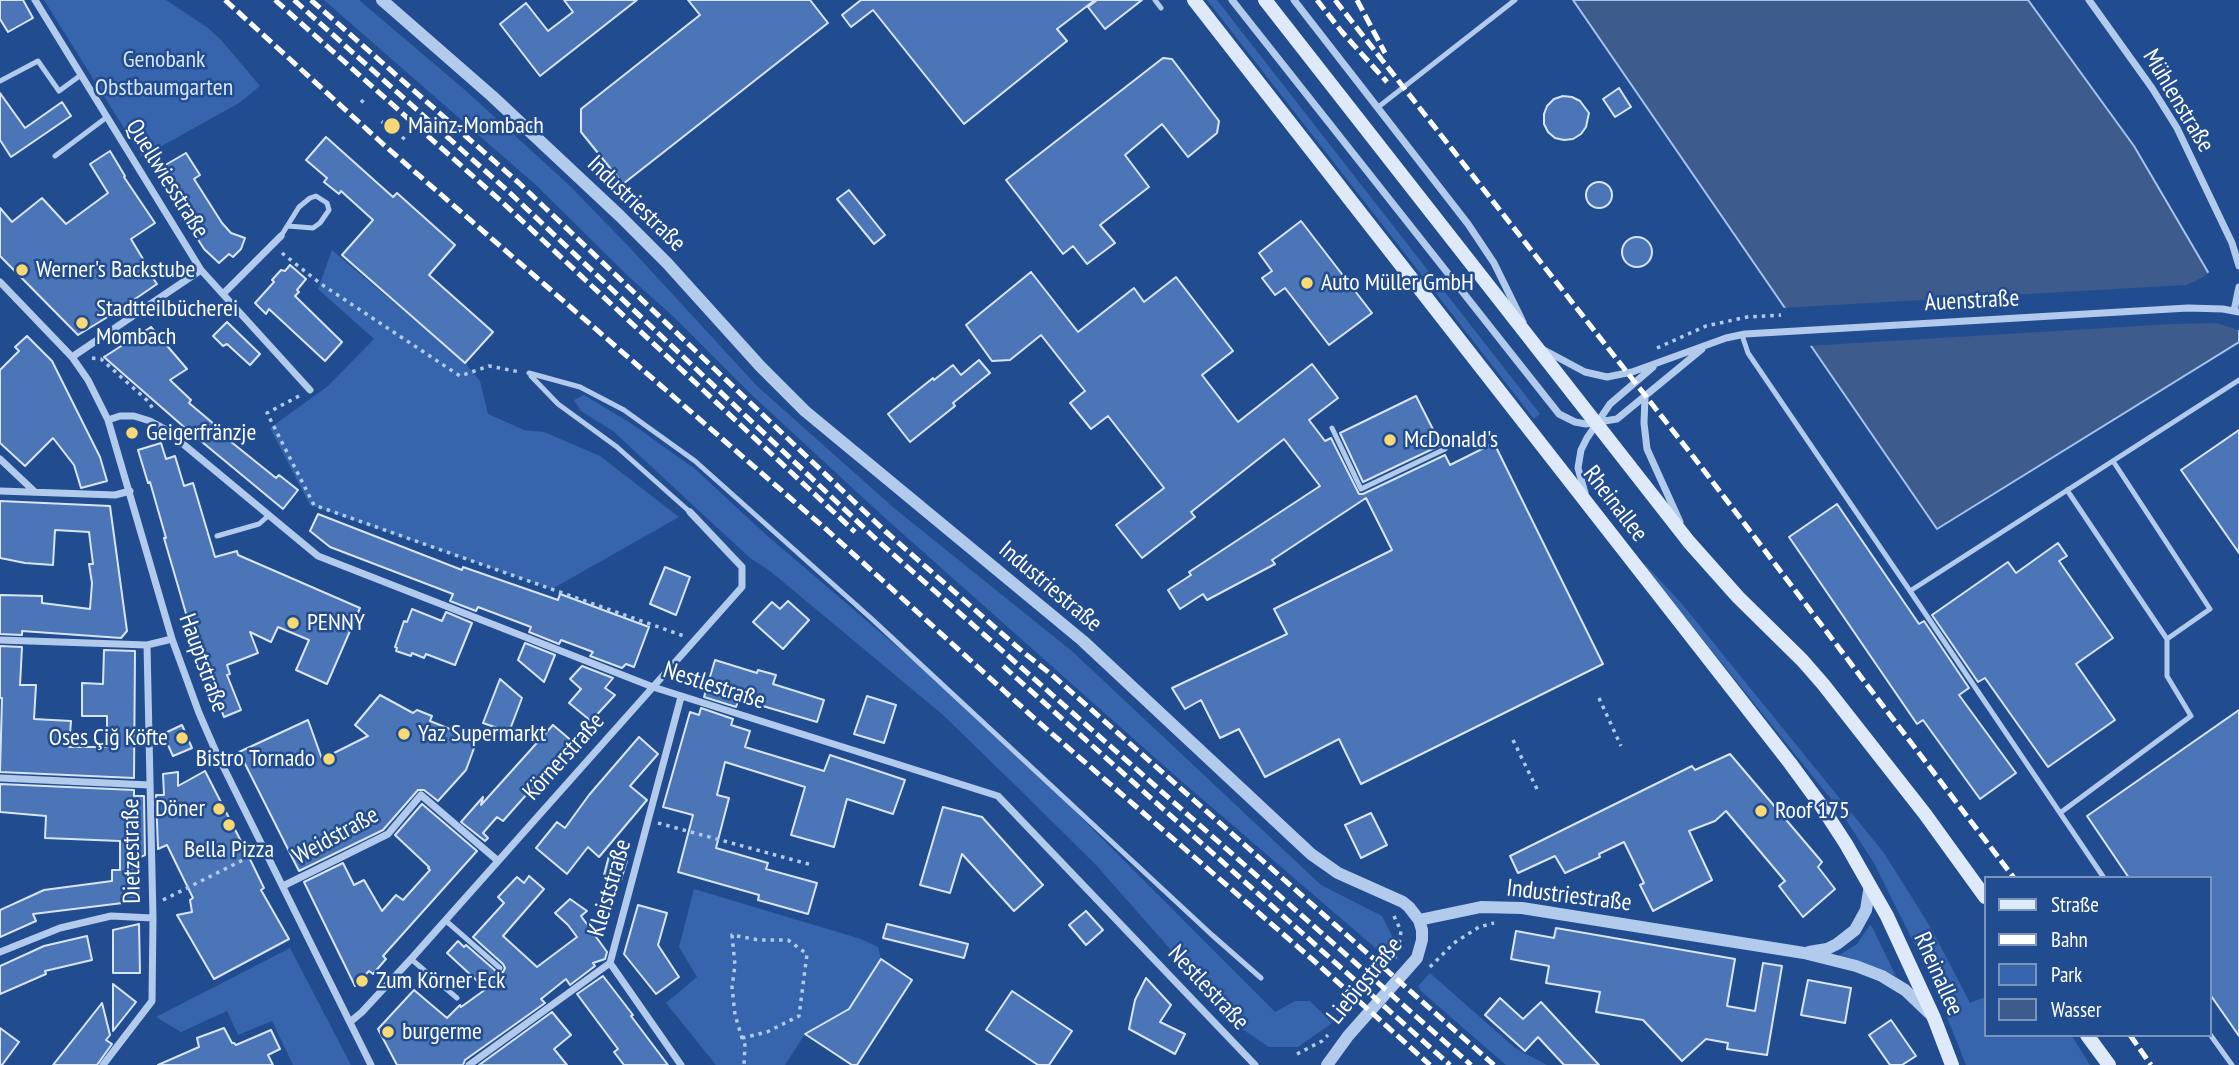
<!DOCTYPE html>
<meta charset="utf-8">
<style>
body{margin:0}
#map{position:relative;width:2239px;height:1065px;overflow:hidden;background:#224c90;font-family:"PT Sans Narrow",sans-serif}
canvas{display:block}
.legend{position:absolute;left:1984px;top:876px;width:228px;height:161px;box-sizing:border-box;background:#224c90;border:2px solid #7a94bc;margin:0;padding:9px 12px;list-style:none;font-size:21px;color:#fff}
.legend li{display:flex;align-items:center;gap:14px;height:35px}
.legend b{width:35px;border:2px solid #7a94bc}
</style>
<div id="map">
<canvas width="2239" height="1065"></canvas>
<ul class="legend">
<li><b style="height:9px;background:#dee9f9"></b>Straße</li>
<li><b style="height:9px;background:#fff"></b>Bahn</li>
<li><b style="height:19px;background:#3665ad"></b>Park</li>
<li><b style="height:19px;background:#3d5b8c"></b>Wasser</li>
</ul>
</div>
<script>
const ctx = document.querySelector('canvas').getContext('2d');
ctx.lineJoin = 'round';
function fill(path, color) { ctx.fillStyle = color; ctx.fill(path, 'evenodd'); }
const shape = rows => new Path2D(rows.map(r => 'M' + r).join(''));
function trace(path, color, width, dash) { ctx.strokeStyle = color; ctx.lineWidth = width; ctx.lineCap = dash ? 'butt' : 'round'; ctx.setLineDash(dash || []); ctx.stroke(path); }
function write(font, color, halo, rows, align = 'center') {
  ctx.font = font + ' "PT Sans Narrow",sans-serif'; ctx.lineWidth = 5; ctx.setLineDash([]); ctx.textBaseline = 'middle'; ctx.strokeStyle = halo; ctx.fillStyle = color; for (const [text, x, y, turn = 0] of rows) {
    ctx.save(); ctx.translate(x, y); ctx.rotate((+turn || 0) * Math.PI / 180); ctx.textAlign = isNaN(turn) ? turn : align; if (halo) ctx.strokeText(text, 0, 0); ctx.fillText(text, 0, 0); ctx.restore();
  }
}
const green = shape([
 [44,0,166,0,208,28,222,41,260,86,239,103,142,157],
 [324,0,359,0,465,90,570,186,631,249,757,386,894,508,1073,652,1321,885,1382,916,1393,938,1387,958,1179,779,885,518,754,397,674,317,628,276,537,186],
 [1207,0,1217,0,1540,414,1534,419],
 [332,250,465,363,480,381,488,414,524,430,544,432,600,456,679,517,552,589,310,505,270,428,328,386,374,339,318,289],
 [584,395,632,424,695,469,764,533,990,726,1275,1012,1295,1001,1310,1001,1332,1023,1298,1047,1269,1047,1239,1027,1096,865,1011,781,943,715,770,571,750,558,613,431,581,411,574,400],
 [1645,564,1682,604,1884,853,1931,928,1970,1003,1985,997,1985,1035,2071,1035,2090,1065,1966,1065,1932,979,1874,863,1839,809,1643,565],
 [694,889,861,939,878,947,881,959,849,1009,805,1034,785,1065,716,1065,666,1003,697,977,679,947],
 [1870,925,1872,927,1896,976,1872,966,1838,956,1857,944],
 [290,948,351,1065,293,1065,272,1021,238,1035,227,1011,181,1032,156,1017],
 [1430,973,1515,1048,1547,1065,1506,1065,1422,992,1418,986]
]);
const water = shape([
 [1573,0,2028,0,2134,146,2239,325,2239,342,1937,529,1573,0]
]);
const pier = shape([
 [2211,270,2239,318,2239,330,2216,323,2172,324,1807,346,1781,308,2186,285,2204,277]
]);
const building = shape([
 [0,0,23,0,33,18,8,32,0,19,0,0],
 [564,0,637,0,540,76,500,24,526,3,548,31,573,12,564,0],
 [688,0,810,0,828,23,623,184,581,132,581,109,700,15,688,0],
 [861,0,1095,0,1057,29,1067,41,964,124,873,10,851,27,842,15,861,0],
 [1097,0,1142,0,1105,29,1088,7,1097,0],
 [1163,58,1172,59,1219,121,1217,133,1188,157,1162,124,1125,155,1149,187,1100,225,1115,243,1087,264,1073,246,1063,254,1006,180,1163,58],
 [1619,88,1631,107,1615,117,1603,99,1619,88],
 [0,93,25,128,62,102,71,116,11,157,0,140,0,93],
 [1563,96,1572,97,1580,101,1589,113,1586,127,1581,134,1573,139,1564,140,1555,138,1548,132,1544,124,1544,114,1547,106,1554,99,1563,96],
 [326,137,393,197,397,193,455,245,429,275,493,332,465,363,342,255,373,220,341,191,339,194,324,182,327,178,306,160,326,137],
 [110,151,125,176,124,177,155,223,131,239,143,259,141,261,157,284,119,310,78,335,0,256,0,208,12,222,42,198,66,224,108,193,90,164,110,151],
 [186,153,200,175,194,179,222,223,231,233,245,238,241,249,233,257,229,254,219,263,204,249,155,171,186,153],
 '1586 195a13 13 0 1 1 26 0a13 13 0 1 1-26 0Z',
 [849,190,885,235,874,244,837,199,849,190],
 [1301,221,1372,313,1329,345,1285,288,1275,295,1262,278,1272,271,1259,253,1301,221],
 '1622 252a15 15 0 1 1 30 0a15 15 0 1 1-30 0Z',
 [290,265,306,279,297,290,299,292,295,296,342,342,325,361,269,309,266,314,255,303,274,282,272,280,281,270,285,271,290,265],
 [1031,272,1078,332,1134,288,1144,302,1176,277,1233,351,1202,375,1238,422,1312,364,1338,398,1309,420,1325,441,1331,438,1359,494,1363,494,1445,455,1450,465,1494,443,1603,664,1361,784,1339,739,1265,777,1239,729,1220,738,1201,700,1185,709,1172,688,1287,634,1274,609,1392,550,1366,498,1272,560,1275,564,1207,600,1203,594,1180,609,1168,590,1191,575,1189,572,1320,486,1284,439,1191,512,1195,517,1142,558,1116,525,1164,488,1108,416,1091,429,1070,403,1085,391,1041,335,1010,360,992,361,966,325,1031,272],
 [227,322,260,354,250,365,227,344,223,346,213,336,227,322],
 [151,327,187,369,170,380,191,400,189,403,227,435,225,437,276,478,279,475,298,490,283,509,184,427,104,357,151,327],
 [27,336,52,361,100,457,107,481,81,488,74,465,53,438,25,466,0,443,0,370,19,351,15,347,27,336],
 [979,360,990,373,953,403,955,406,910,442,888,414,933,378,934,380,953,365,961,375,979,360],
 [1416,396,1441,445,1363,482,1340,433,1416,396],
 [2239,430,2239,553,2181,470,2239,430],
 [161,443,166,459,175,456,184,486,193,483,215,557,237,551,238,555,360,608,327,684,296,670,309,640,278,627,271,642,250,632,258,653,227,665,230,674,227,675,241,710,224,717,194,641,164,538,166,538,150,482,148,483,138,450,161,443],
 [0,501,110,506,127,631,121,638,22,631,22,635,0,634,0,595,42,596,42,603,90,609,92,583,89,564,93,564,89,532,55,530,53,565,25,563,0,558,0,501],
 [1837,504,1919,624,1924,621,1969,688,1959,695,2016,773,1980,799,1923,720,1917,724,1789,537,1837,504],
 [318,514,462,570,463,567,558,600,560,594,649,627,634,667,626,664,622,668,590,656,593,652,561,640,559,644,529,632,531,627,478,607,476,611,450,601,453,594,330,547,310,531,318,514],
 [2058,543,2067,556,2059,561,2113,638,2076,664,2115,720,2048,767,1985,678,1978,682,1932,615,2008,562,2016,573,2058,543],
 [665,567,690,577,676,615,650,604,665,567],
 [788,601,809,620,783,649,753,622,772,602,780,609,788,601],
 [412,609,442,621,446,612,472,623,455,665,426,654,424,658,412,653,411,656,396,651,397,648,395,647,404,621,407,622,412,609],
 [525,643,555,655,544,682,518,660,525,643],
 [0,646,22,647,20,685,36,685,34,719,71,721,69,747,107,747,107,716,82,716,82,683,103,684,104,650,135,651,134,778,0,772,2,698,0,698,0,646],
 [715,660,757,673,758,670,776,675,773,684,824,700,817,722,739,699,736,707,704,697,715,660],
 [582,666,613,678,605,688,615,695,591,721,569,703,581,689,570,679,582,666],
 [500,679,522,698,509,732,483,723,500,679],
 [380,695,413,713,417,710,432,716,430,721,477,740,466,770,438,801,424,790,418,790,383,830,299,871,239,752,308,720,322,759,368,736,355,725,380,695],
 [867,696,896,705,884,743,854,734,867,696],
 [701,708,733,719,731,725,750,731,745,747,824,771,830,755,905,780,893,814,847,799,834,847,791,835,805,787,725,762,717,795,729,798,716,848,768,863,766,869,817,883,808,914,758,900,759,895,678,872,693,815,663,807,690,712,699,715,701,708],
 [2239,710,2239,1036,2209,993,2209,878,2129,878,2087,816,2239,710],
 [182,725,192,748,173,756,163,734,182,725],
 [553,725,573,742,503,821,497,817,483,833,488,838,485,841,461,822,483,797,481,805,553,725],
 [639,737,658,754,630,786,647,800,599,857,588,847,567,874,536,848,557,822,565,828,589,795,639,737],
 [1730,754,1822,862,1818,867,1835,889,1803,917,1779,886,1785,881,1726,811,1715,821,1689,831,1712,880,1653,911,1640,885,1644,883,1624,842,1599,854,1600,857,1565,873,1555,856,1518,873,1510,856,1692,766,1695,770,1730,754],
 [205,771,246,851,264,888,261,890,289,939,214,979,177,915,192,912,190,900,193,898,167,845,158,849,156,795,164,795,163,774,178,772,178,786,205,771],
 [0,784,134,790,134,796,144,796,145,855,138,858,139,901,33,914,36,921,0,937,0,910,44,890,112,881,112,870,120,870,120,841,45,838,46,816,0,812,0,784],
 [422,804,477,851,383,956,386,959,373,974,369,971,355,986,304,882,343,863,354,885,364,880,382,911,396,895,403,900,430,870,428,868,429,867,395,835,422,804],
 [943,807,982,817,1043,885,1014,911,962,854,950,893,920,885,943,807],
 [1371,813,1387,845,1361,858,1345,825,1371,813],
 [609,856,627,861,621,880,604,875,609,856],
 [529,876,544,889,503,936,537,967,577,937,568,925,555,913,570,899,587,911,581,916,607,952,605,959,593,963,595,966,570,985,566,979,541,999,545,1003,465,1060,463,1065,397,1065,378,1029,414,990,447,1018,460,1005,461,1007,486,989,447,953,458,941,464,947,466,945,497,972,503,972,505,968,503,964,473,937,504,903,498,897,517,877,524,883,529,876],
 [638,905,667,913,658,945,679,977,656,994,624,954,638,905],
 [1086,911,1103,930,1086,945,1069,925,1086,911],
 [139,924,140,973,113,973,113,930,139,924],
 [887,924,968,944,964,958,883,938,887,924],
 [1556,928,1735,959,1727,1006,1755,1011,1763,963,1782,966,1767,1055,1727,1049,1728,1043,1706,1039,1682,1061,1643,1020,1596,1012,1600,992,1546,983,1549,966,1511,959,1516,931,1554,938,1556,928],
 [87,936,92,960,45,971,46,974,0,994,0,966,44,946,87,936],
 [881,959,912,980,857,1065,852,1065,805,1034,849,1009,881,959],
 [603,976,633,1015,631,1016,668,1065,624,1065,614,1052,618,1049,577,994,603,976],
 [1146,978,1171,1005,1160,1022,1185,1034,1175,1054,1129,1029,1135,1000,1146,978],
 [1808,980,1851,988,1845,1023,1801,1015,1808,980],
 [113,984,136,1002,113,1031,113,984],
 [1012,991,1072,1031,1049,1065,1038,1065,986,1030,1012,991],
 [1500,998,1523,1019,1541,1002,1599,1065,1564,1065,1538,1037,1525,1051,1485,1015,1500,998],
 [102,1003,110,1035,106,1040,112,1044,97,1065,53,1065,102,1003],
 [552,1012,571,1035,554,1049,567,1065,479,1065,552,1012],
 [1891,1020,1916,1056,1902,1065,1890,1065,1869,1035,1891,1020],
 [0,1028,19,1042,2,1065,0,1065,0,1028],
 [224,1028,232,1043,234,1043,236,1045,271,1030,280,1049,268,1055,273,1065,158,1065,199,1047,197,1038,224,1028]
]);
const path = shape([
 [361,100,364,103],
 [382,124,384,121],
 [402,137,408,142],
 [282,253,321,284,460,376,489,366,520,372],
 [1657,348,1706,326,1747,317,1781,315],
 [92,358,101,359,149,402,154,411],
 [299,396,267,413,314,505,684,636],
 [1599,698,1621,746],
 [1513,740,1537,789],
 [658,823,812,865],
 [163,900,253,855],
 [1394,916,1401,931,1398,952,1395,958],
 [1430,967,1454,943,1479,927,1494,923],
 [742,1038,767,1032,799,1016,807,954,788,940,759,940,732,935,735,965,732,987,735,1015,742,1038,745,1045,744,1065],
 [1297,1054,1322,1041,1328,1035]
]);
const service = shape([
 [1155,0,1161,8],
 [0,81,38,61,59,91,81,75],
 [1377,108,1515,0],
 [55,156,107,117],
 [281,236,299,207,310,198,316,196,327,203,329,210,320,223,313,228,288,226],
 [1742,335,1748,353,1910,591],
 [529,373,580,387,624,410,695,461,873,620,1212,935,1261,978],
 [531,376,558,404,617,447,690,512],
 [1332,428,1361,489,1445,449],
 [2113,461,2210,609,2167,639],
 [217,536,259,524,268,516],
 [2060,813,2191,716,2167,676,2167,639,2067,490],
 [2104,878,1910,591,2239,380],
 [445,920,500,968],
 [411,959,457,998],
 [2209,1033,2232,1065]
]);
const minor = shape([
 [35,0,201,270,310,390],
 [1232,0,1559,414,1575,422,1586,424,1617,419,1702,349],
 [1294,0,1468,224,1494,263,1523,322],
 [2089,0,2152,88,2177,128,2232,243,2239,266],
 [0,282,72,357,88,380,108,420,172,639,199,713,216,752,371,1065],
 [224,293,281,236],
 [2234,311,2239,287],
 [1544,350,1585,372,1607,377,1632,372,1726,338,1745,334,2188,308,2223,309,2239,312],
 [72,357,201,270],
 [1645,397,1644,423,1647,449,1680,522],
 [108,420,120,416,134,416,150,421,165,429,318,556,653,687,998,796,1255,1065],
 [0,459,35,492],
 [0,491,115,495,130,491],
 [1585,493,1578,468,1581,450,1587,438,1610,404,1653,367],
 [0,640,147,645],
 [0,778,150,785],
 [283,886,388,834,421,795,497,860],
 [0,952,60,928,111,916,153,918],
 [610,963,681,1065],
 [350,1022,362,1012,411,959,742,587,742,567,690,512],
 [103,1065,152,1001,153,918,147,645,172,639],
 [469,1065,610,963,681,697]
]);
const tertiary = shape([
 [382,0,492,96,620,216,667,263,760,366,805,411,1083,641,1311,854,1338,873,1403,902,1409,907,1419,920,1422,930,1422,940,1417,958,1348,1036,1327,1065],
 [1419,920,1481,907,1522,908,1804,953,1856,966,1882,976,1905,990,1929,1013],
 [1809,952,1827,949,1837,944,1855,930,1866,910,1870,885]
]);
const secondary = shape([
 [1194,0,1790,763,1820,804,1846,844,1887,916,1934,1018,1952,1065],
 [1265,0,1689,542,1738,597,1802,660,1823,684,1925,814,1985,897],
 [2087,1035,2109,1065]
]);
const rail = shape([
 [225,0,384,145,827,530,1035,719,1313,960,1430,1065],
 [275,0,502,202,855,532],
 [294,0,510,193,877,540,1471,1065],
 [311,0,519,183,885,531,1023,652,1052,675,1494,1065],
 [1317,0,1342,32,1387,82],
 [1335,0,1699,464,2014,878],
 [1357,0,1385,53],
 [1003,666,1450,1065],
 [2130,1035,2151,1065]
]);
const markers = [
 [392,126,9,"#f8d974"],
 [22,270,7,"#f8d974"],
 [1307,283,7,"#f8d974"],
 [82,323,7,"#f8d974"],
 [132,433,7,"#f8d974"],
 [1390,440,7,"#f8d974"],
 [293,623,7,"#f8d974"],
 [404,734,7,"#f8d974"],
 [182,738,7,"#f8d974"],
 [329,759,7,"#f8d974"],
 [219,809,7,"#f8d974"],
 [1761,811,7,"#f8d974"],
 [229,825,7,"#f8d974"],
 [362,981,7,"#f8d974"],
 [388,1032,7,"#f8d974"]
];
const parkNames = [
 ["Genobank",164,60],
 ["Obstbaumgarten",164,88]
];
const streetNames = [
 ["Mühlenstraße",2178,101,59],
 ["Quellwiesstraße",167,179,58],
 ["Industriestraße",636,204,44],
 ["Auenstraße",1972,301,-3],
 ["Rheinallee",1615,504,52],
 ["Industriestraße",1050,587,40],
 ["Hauptstraße",203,663,70],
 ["Nestlestraße",714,686,18],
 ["Körnerstraße",564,757,-48],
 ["Weidstraße",336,836,-29],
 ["Dietzestraße",132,851,-91],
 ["Kleiststraße",610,888,-74],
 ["Industriestraße",1569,896,7],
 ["Rheinallee",1938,974,66],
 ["Liebigstraße",1365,981,-51],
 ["Nestlestraße",1208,988,47]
];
const poiNames = [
 ["Mainz-Mombach",408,126],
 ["Werner's Backstube",36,270],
 ["Auto Müller GmbH",1321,283],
 ["Stadtteilbücherei",96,309],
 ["Mombach",96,337],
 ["Geigerfränzje",146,433],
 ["McDonald's",1404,440],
 ["PENNY",307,623],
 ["Yaz Supermarkt",418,734],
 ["Oses Çiğ Köfte",168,738,"right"],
 ["Bistro Tornado",315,759,"right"],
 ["Döner",205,809,"right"],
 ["Roof 175",1775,811],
 ["Bella Pizza",229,850,"center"],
 ["Zum Körner Eck",376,981],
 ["burgerme",402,1032]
];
fill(green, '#3665ad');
fill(water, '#3d5b8c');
trace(water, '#a6c4ed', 2);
fill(pier, '#224c90');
fill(building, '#4b75b7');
trace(building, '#d8e5f9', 2);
trace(path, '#b2caec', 3.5, [3.5, 5]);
trace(service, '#b2caec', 5);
trace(minor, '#b2caec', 7);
trace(tertiary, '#b2caec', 12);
trace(secondary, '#dee9f9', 14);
trace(rail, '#fff', 5, [12, 5]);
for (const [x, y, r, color] of markers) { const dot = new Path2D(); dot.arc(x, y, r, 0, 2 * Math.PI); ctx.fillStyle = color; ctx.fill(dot); trace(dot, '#224c90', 2.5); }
write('24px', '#d8e5f9', '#224c90', parkNames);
write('24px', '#fff', '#224c90', streetNames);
write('24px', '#fff', '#224c90', poiNames, 'left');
</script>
